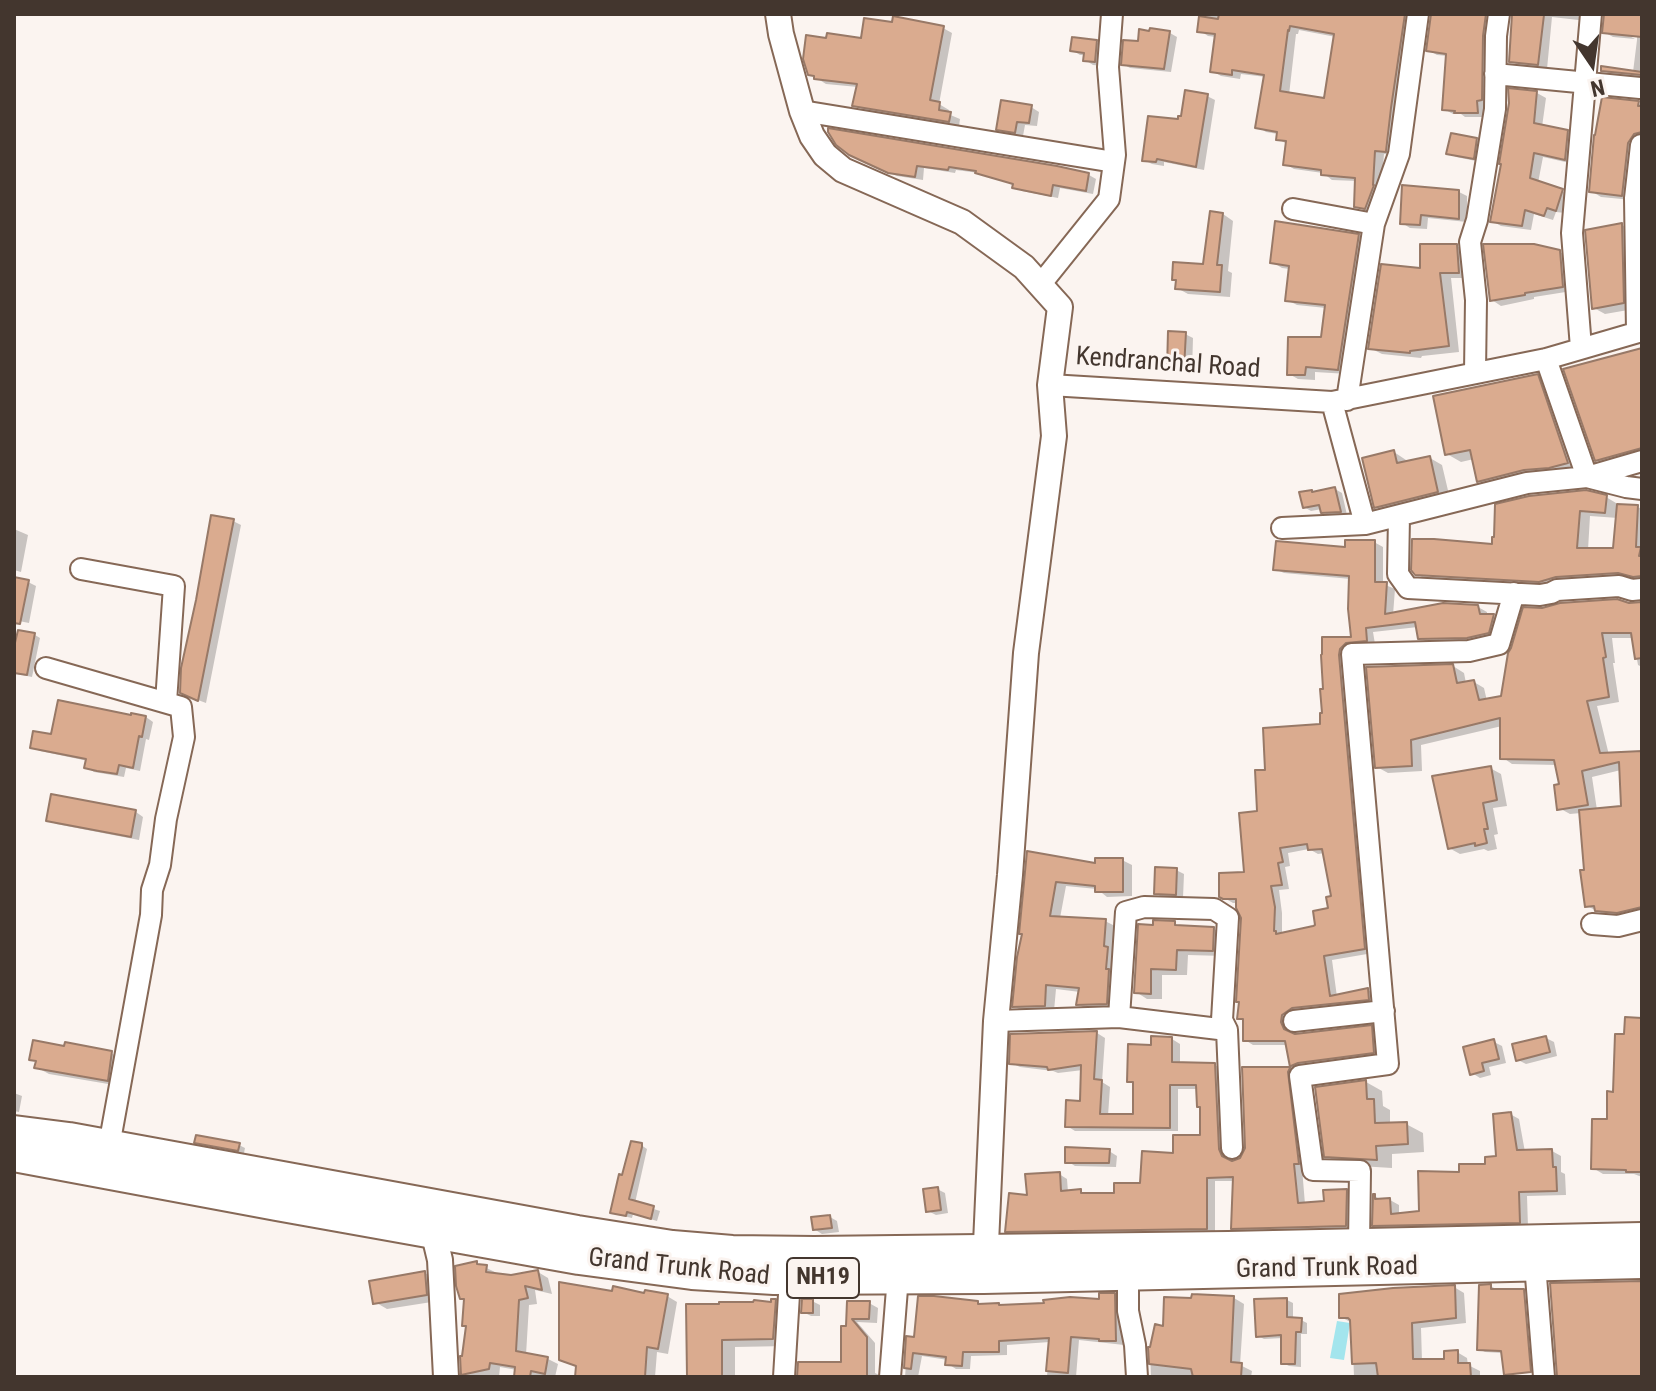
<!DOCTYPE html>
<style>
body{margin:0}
#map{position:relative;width:1656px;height:1391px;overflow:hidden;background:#fbf4f0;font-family:"Roboto Condensed",sans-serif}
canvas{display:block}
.frame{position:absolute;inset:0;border:16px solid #43362e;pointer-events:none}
.north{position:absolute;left:1552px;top:24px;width:80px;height:80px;-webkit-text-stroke:6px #fbf4f0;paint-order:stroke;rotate:167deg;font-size:22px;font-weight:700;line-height:32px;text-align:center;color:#43362e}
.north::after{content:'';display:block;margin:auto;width:28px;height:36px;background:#43362e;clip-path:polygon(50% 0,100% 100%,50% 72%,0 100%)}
</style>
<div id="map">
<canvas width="1656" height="1391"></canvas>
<div class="frame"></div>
<div class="north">N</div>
</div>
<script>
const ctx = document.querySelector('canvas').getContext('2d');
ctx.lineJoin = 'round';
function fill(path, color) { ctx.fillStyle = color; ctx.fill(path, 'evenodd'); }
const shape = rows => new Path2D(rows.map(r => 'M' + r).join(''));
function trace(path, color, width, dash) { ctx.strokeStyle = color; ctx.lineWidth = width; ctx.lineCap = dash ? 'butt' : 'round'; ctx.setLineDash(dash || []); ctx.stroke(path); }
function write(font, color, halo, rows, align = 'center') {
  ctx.font = font + ' "Roboto Condensed",sans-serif'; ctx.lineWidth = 6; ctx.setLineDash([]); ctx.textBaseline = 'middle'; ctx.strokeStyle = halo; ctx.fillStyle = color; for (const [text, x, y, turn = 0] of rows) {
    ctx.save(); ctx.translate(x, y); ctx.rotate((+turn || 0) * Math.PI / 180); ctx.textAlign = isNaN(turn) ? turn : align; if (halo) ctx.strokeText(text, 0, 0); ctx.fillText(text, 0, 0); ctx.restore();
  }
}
const water = shape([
 [1337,1321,1350,1323,1344,1360,1330,1358]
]);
const shadow = shape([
 [1202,14,1415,14,1395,156,1384,154,1381,191,1375,213,1365,211,1356,206,1357,181,1332,180,1323,173,1294,169,1285,164,1287,144,1278,139,1278,134,1266,132,1258,127,1266,77,1241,74,1240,79,1221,76,1212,71,1216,37,1208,36,1199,30],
 [1299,30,1336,37,1326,100,1289,95,1296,34,1298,34],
 [1432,14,1497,14,1487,117,1465,117,1461,114,1453,114,1444,109,1448,56,1437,55,1428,50],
 [1513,14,1589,14,1587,21,1552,17,1547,69,1520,66,1511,61],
 [1605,14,1642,14,1642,78,1610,74,1603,70,1633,72,1637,40,1637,36,1624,33,1635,39,1613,37,1604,32],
 [943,28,952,33,939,104,949,110,948,114,960,119,959,126,864,110,855,105,858,87,826,84,810,74,863,40],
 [1170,33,1177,37,1171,72,1130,68,1123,64,1139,43],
 [1096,42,1104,46,1103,66,1093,65,1085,60,1086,55,1080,55,1072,50],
 [1537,93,1546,98,1542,127,1567,132,1576,137,1574,164,1543,157,1538,183,1562,191,1571,196,1565,213,1556,212,1553,220,1534,214,1531,230,1501,226,1492,221],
 [1207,96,1215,100,1204,170,1164,162,1164,166,1152,164,1144,160,1179,122],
 [1603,100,1642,104,1642,142,1632,200,1601,197,1591,191],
 [1031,107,1039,112,1037,126,1025,125,1023,136,1006,133,998,129],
 [1476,140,1484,145,1481,162,1456,157,1449,153],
 [863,161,1057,168,1089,175,1096,179,1093,194,1060,188,1058,198,1022,191,1015,187,1015,185,979,173,956,170,955,173,924,168,923,180,897,176],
 [1459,192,1467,196,1467,222,1428,218,1427,229,1410,228,1402,223],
 [1223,214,1233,221,1228,271,1232,273,1230,297,1188,294,1177,288,1205,266],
 [1622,225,1633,231,1634,309,1605,314,1594,308],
 [1359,236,1368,242,1348,374,1315,372,1315,380,1298,379,1289,374,1323,339,1326,308,1297,305,1287,300,1290,269,1282,268,1272,262],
 [1457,246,1468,253,1470,278,1451,278,1459,352,1422,356,1421,358,1382,354,1370,348,1422,270],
 [1560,252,1569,257,1572,291,1534,297,1534,299,1501,306,1492,300],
 [1185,334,1193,338,1192,372,1177,372,1169,368],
 [1642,350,1642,456,1608,466,1597,460],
 [1537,376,1551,385,1581,470,1492,489,1478,481,1474,459,1461,462,1447,454],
 [1394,452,1406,460,1407,463,1430,458,1442,465,1450,499,1388,514,1376,507],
 [1335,489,1342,493,1347,515,1330,516,1323,512,1322,509,1311,511,1304,507,1314,494],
 [1606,497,1616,503,1616,506,1642,508,1642,581,1631,578,1568,582,1551,587,1428,580,1416,574,1494,546],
 [1590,516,1618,518,1615,550,1588,550],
 [233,521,241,525,206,703,190,697],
 [14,529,28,535,21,572,14,570],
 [1374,542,1383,547,1383,584,1395,589,1393,615,1478,607,1487,612,1487,616,1494,616,1502,621,1497,637,1477,642,1429,643,1420,638,1418,627,1373,632,1375,644,1355,646,1373,953,1332,960,1337,997,1368,990,1376,994,1377,1004,1289,1028,1292,1035,1371,1028,1380,1032,1382,1057,1308,1067,1307,1168,1302,1168,1305,1204,1326,1203,1346,1191,1355,1196,1354,1230,1241,1233,1233,1228,1234,1181,1215,1181,1215,1233,1015,1235,1007,1231,1029,1197,1059,1174,1067,1179,1068,1192,1080,1191,1087,1195,1116,1195,1142,1185,1202,1137,1202,1108,1198,1089,1178,1089,1178,1131,1075,1131,1067,1126,1082,1103,1083,1070,1058,1073,1053,1071,1020,1067,1011,1063,1097,1033,1105,1038,1102,1082,1110,1087,1108,1116,1135,1116,1135,1085,1129,1081,1153,1047,1172,1039,1180,1044,1180,1064,1215,1065,1223,1070,1227,1155,1230,1162,1241,1160,1247,1149,1244,1069,1292,1069,1288,1045,1253,1045,1245,1040,1245,1021,1240,1018,1243,918,1238,903,1233,903,1221,896,1246,874,1267,772,1322,726,1325,690,1324,639,1353,639,1351,579,1284,573,1275,569],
 [1309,849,1318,854,1325,853,1333,898,1331,909,1318,927,1282,935,1282,913,1279,890,1289,889,1285,867,1290,866,1288,853],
 [14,579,28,582,36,586,29,623,14,620],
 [1642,604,1642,667,1638,665,1633,638,1612,638,1615,663,1613,663,1619,702,1597,706,1609,755,1642,753,1642,915,1629,918,1607,916,1587,906,1581,813,1570,814,1559,808,1562,786,1557,765,1512,764,1502,757,1502,726,1421,745,1422,771,1388,773,1377,767,1453,666,1464,673,1466,683,1474,682,1484,688,1487,701,1503,698,1628,605],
 [1621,770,1623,808,1597,810,1592,777],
 [35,635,40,638,32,677,17,674,14,672,14,660],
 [146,717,153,722,149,740,146,739,140,771,126,768,124,777,94,772,86,767,88,761,40,751,32,747,53,736],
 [1490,768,1501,774,1507,806,1493,808,1498,834,1494,835,1497,849,1488,851,1484,849,1460,854,1449,848],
 [52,797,136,812,143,817,139,840,56,824,48,820],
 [1029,854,1097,865,1122,860,1132,865,1132,896,1107,897,1097,889,1066,886,1060,918,1105,921,1115,926,1113,952,1117,954,1116,1009,1088,1010,1078,1004,1080,992,1056,989,1054,1011,1024,1012,1014,1006,1025,934],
 [1176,870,1184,874,1183,898,1163,898,1156,893],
 [1174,923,1183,928,1214,929,1225,935,1224,956,1188,955,1187,975,1162,975,1162,999,1147,999,1136,992,1155,927],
 [1642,1020,1642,1177,1634,1174,1603,1174,1593,1168,1609,1121,1626,1036],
 [1546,1038,1554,1042,1557,1056,1526,1064,1518,1060],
 [1494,1042,1502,1046,1506,1063,1489,1067,1491,1075,1480,1078,1472,1073],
 [111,1053,123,1060,120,1086,49,1074,36,1067,37,1062,31,1058],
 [1366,1082,1382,1091,1383,1106,1390,1110,1390,1125,1406,1124,1423,1133,1424,1152,1392,1154,1392,1168,1343,1165,1326,1156],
 [14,1093,22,1096,19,1112,14,1111],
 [1510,1114,1519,1119,1525,1152,1552,1151,1561,1156,1561,1172,1565,1174,1566,1195,1527,1196,1528,1227,1383,1230,1374,1225,1375,1196,1382,1201,1390,1200,1399,1205,1399,1215,1421,1213,1461,1174,1487,1166,1498,1158],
 [197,1142,239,1145,245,1148,244,1153,202,1145],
 [641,1145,647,1149,635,1203,660,1211,657,1221,633,1214,632,1218,618,1215,612,1212,624,1177],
 [1109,1151,1117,1156,1116,1167,1075,1166,1067,1161],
 [937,1189,945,1193,948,1213,936,1215,928,1211],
 [830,1217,837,1221,839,1232,822,1234,814,1229],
 [476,1263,497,1273,511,1277,538,1272,548,1278,552,1294,535,1290,537,1304,529,1305,526,1355,548,1359,558,1364,555,1377,516,1377,517,1370,500,1367,499,1377,465,1377,462,1358,468,1326,466,1301,461,1298],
 [425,1273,437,1280,438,1301,387,1309,375,1302],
 [1491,1286,1497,1290,1509,1375,1506,1373,1503,1353,1485,1352,1479,1349],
 [1454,1287,1464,1293,1466,1323,1421,1328,1422,1361,1446,1361,1457,1352,1467,1358,1468,1365,1480,1371,1480,1377,1354,1377,1352,1323,1341,1317],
 [614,1293,667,1296,677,1302,668,1354,657,1352,655,1377,577,1377,578,1367,561,1359],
 [1526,1293,1529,1294,1535,1369,1532,1370],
 [1114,1295,1123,1300,1124,1345,1079,1340,1076,1377,1026,1377,1026,1375,1047,1376,1050,1342,1007,1345,1007,1355,971,1356,970,1369,956,1369,948,1364,948,1360,922,1356,918,1377,905,1377,908,1338,916,1339,977,1303,982,1306,1101,1301],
 [1234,1298,1244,1304,1240,1365,1252,1371,1251,1377,1151,1377,1150,1349,1165,1328],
 [1287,1300,1293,1303,1293,1320,1301,1320,1307,1323,1307,1334,1301,1334,1301,1367,1289,1366,1283,1363,1283,1338,1264,1339,1258,1336],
 [775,1301,789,1309,787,1346,735,1347,735,1377,689,1377,688,1306,773,1304],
 [812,1301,820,1305,820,1316,811,1316,803,1312],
 [849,1303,869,1303,878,1308,877,1323,857,1322,875,1343,875,1373,883,1377,799,1377,843,1364,848,1328],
 [1322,1375,1350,1377,1322,1377]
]);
const building = shape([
 [1219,14,1405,14,1391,108,1386,151,1386,152,1375,151,1373,185,1374,185,1365,209,1354,207,1355,178,1321,175,1321,170,1283,165,1286,141,1276,140,1277,132,1255,128,1264,75,1232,70,1232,75,1210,72,1215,34,1197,32,1199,16,1218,19,1219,14],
 [1290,26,1334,34,1324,98,1280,91,1288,30,1289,31,1290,26],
 [1431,14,1486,14,1483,36,1482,100,1477,101,1478,113,1454,113,1455,111,1442,110,1446,54,1426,51,1431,14],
 [1512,14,1544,15,1538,65,1509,62,1512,14],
 [1604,14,1642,14,1642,37,1602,33,1604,14],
 [893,16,944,26,930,100,940,102,939,110,951,112,949,122,852,106,857,84,814,79,814,76,808,75,803,59,806,35,826,38,827,33,861,38,864,18,892,22,893,16],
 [1150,28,1170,31,1164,69,1121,65,1123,40,1138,41,1139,29,1149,31,1150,28],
 [1072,37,1097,40,1095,62,1083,61,1084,53,1070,51,1072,37],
 [1601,66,1642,72,1642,75,1601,71,1601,66],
 [1508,88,1537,91,1534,123,1568,130,1565,160,1534,153,1530,178,1563,189,1556,211,1547,208,1544,216,1525,210,1522,226,1490,222,1501,164,1499,164,1509,103,1508,88],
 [1185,90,1208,94,1196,167,1157,159,1156,162,1142,161,1148,116,1178,119,1178,116,1181,116,1185,90],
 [1602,97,1639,101,1638,106,1642,106,1642,132,1634,134,1628,143,1622,196,1589,192,1594,135,1595,135,1602,97],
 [1001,100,1032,105,1029,123,1017,122,1015,133,996,130,1001,100],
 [828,128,1057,166,1089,173,1086,191,1053,185,1051,196,1012,188,1013,184,975,173,976,171,949,167,948,170,917,166,915,177,888,173,849,155,836,145,828,132,828,128],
 [1451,133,1477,138,1474,159,1446,154,1451,133],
 [1402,185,1459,190,1459,219,1421,215,1420,225,1400,224,1402,185],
 [1210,211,1223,213,1217,265,1222,265,1220,292,1175,289,1176,280,1172,280,1173,262,1203,264,1210,211],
 [1275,221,1359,234,1338,370,1306,367,1305,375,1287,375,1288,337,1321,337,1325,305,1285,301,1289,266,1270,263,1275,221],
 [1622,223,1624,303,1592,309,1585,230,1622,223],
 [1420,244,1457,244,1459,273,1440,273,1449,346,1410,351,1410,353,1368,349,1381,264,1420,268,1420,244],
 [1483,244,1534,244,1560,250,1563,287,1525,293,1525,295,1490,301,1483,244],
 [1168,331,1186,332,1184,369,1167,369,1168,331],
 [1642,348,1642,448,1595,461,1563,369,1642,348],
 [1538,374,1568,463,1549,468,1524,470,1477,482,1470,450,1445,455,1433,396,1538,374],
 [1394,450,1397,463,1430,456,1438,492,1374,508,1362,458,1394,450],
 [1335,487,1341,512,1321,513,1319,505,1303,508,1299,492,1312,490,1312,492,1335,487],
 [1586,490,1607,495,1605,513,1580,511,1577,548,1613,548,1617,504,1638,505,1636,547,1641,547,1639,556,1642,556,1642,576,1633,577,1618,573,1556,577,1539,582,1415,575,1411,570,1412,539,1434,539,1492,544,1492,537,1494,537,1495,504,1529,496,1586,490],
 [211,515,234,519,198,701,180,693,181,668,196,600,211,515],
 [1345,540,1375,540,1375,582,1387,582,1385,614,1443,603,1478,605,1480,614,1494,614,1489,633,1467,638,1418,639,1415,622,1366,628,1367,641,1346,643,1340,649,1339,655,1365,949,1324,956,1330,996,1368,988,1369,1000,1292,1008,1282,1015,1281,1022,1284,1029,1295,1034,1372,1025,1374,1053,1298,1063,1291,1066,1288,1072,1299,1164,1294,1164,1298,1203,1324,1201,1323,1190,1347,1189,1346,1226,1231,1229,1233,1177,1207,1178,1207,1229,1005,1232,1009,1193,1027,1195,1025,1174,1060,1172,1061,1191,1081,1189,1081,1193,1114,1193,1114,1183,1140,1183,1142,1151,1173,1153,1173,1135,1200,1135,1200,1107,1197,1107,1196,1085,1170,1085,1170,1128,1065,1127,1066,1100,1080,1101,1081,1065,1048,1070,1047,1067,1009,1064,1010,1034,1097,1031,1094,1079,1102,1080,1100,1114,1133,1114,1133,1082,1127,1082,1128,1044,1151,1045,1151,1036,1172,1037,1172,1062,1215,1063,1219,1149,1222,1156,1232,1161,1240,1158,1245,1148,1242,1067,1290,1067,1285,1041,1243,1041,1243,1019,1237,1019,1239,1002,1236,1002,1241,918,1236,908,1236,899,1223,899,1219,897,1219,873,1244,872,1239,813,1257,811,1255,770,1265,770,1263,728,1320,724,1320,713,1322,713,1320,689,1323,689,1321,655,1322,654,1322,637,1351,637,1348,609,1349,576,1273,570,1276,541,1345,547,1345,540],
 [1307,844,1308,850,1322,849,1331,896,1326,897,1328,908,1313,911,1315,925,1313,926,1276,934,1276,931,1274,931,1275,907,1271,886,1282,885,1278,863,1283,862,1280,848,1307,844],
 [14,577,29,580,20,624,14,623,14,577],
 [1617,599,1629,603,1642,602,1642,658,1635,659,1631,633,1602,633,1606,657,1603,658,1609,697,1587,701,1600,753,1642,751,1642,907,1617,913,1595,911,1594,906,1585,907,1580,870,1584,870,1579,810,1621,806,1619,762,1582,771,1588,805,1557,810,1554,785,1559,784,1554,760,1500,759,1500,718,1411,740,1412,766,1375,768,1366,667,1453,664,1457,683,1474,680,1479,700,1501,696,1508,653,1511,648,1523,607,1542,608,1560,603,1617,599],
 [18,630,35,633,27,675,14,673,14,647,18,630],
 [58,700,131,715,131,713,146,716,142,737,139,736,133,768,119,765,117,774,97,771,84,768,86,759,30,748,33,731,51,734,58,700],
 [1491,766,1497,800,1483,803,1488,829,1484,829,1487,843,1475,846,1475,843,1448,849,1432,776,1491,766],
 [51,794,136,810,131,837,46,821,51,794],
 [1027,851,1095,863,1095,858,1123,858,1123,892,1095,892,1095,886,1056,882,1050,916,1106,919,1104,946,1108,947,1106,969,1109,969,1107,1004,1076,1005,1079,988,1046,985,1045,1006,1012,1007,1017,957,1022,934,1019,934,1027,851],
 [1155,867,1177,868,1176,895,1154,894,1155,867],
 [1153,920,1175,921,1175,925,1214,927,1213,951,1177,950,1176,970,1151,969,1151,994,1134,993,1138,924,1153,925,1153,920],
 [1625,1017,1642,1018,1642,1172,1626,1172,1626,1170,1591,1169,1592,1119,1607,1119,1607,1091,1613,1092,1615,1034,1624,1034,1625,1017],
 [1546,1036,1550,1052,1516,1061,1512,1044,1546,1036],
 [1494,1039,1499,1059,1482,1063,1484,1071,1470,1075,1463,1047,1494,1039],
 [33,1040,64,1046,65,1042,112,1051,108,1081,34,1068,36,1061,29,1060,33,1040],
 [1366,1080,1367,1099,1374,1099,1375,1123,1407,1122,1408,1144,1376,1146,1377,1160,1324,1157,1315,1087,1366,1080],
 [1511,1112,1517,1150,1552,1149,1553,1167,1556,1167,1557,1191,1519,1192,1520,1223,1372,1226,1373,1194,1375,1194,1375,1199,1390,1198,1391,1214,1419,1211,1418,1171,1459,1172,1459,1164,1485,1164,1485,1157,1496,1156,1493,1114,1511,1112],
 [196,1135,240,1143,238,1151,194,1143,196,1135],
 [631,1141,642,1143,642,1147,629,1199,654,1206,651,1219,627,1212,626,1216,610,1213,619,1174,622,1175,631,1141],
 [1065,1147,1110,1149,1109,1163,1065,1163,1065,1147],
 [938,1187,941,1210,926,1212,923,1189,938,1187],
 [830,1215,832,1228,813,1230,811,1217,830,1215],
 [477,1261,477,1264,487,1265,486,1272,511,1275,538,1270,542,1290,525,1286,528,1298,519,1300,516,1351,548,1357,545,1374,531,1371,530,1377,514,1377,515,1367,490,1363,489,1369,461,1375,460,1356,462,1356,466,1326,462,1326,464,1299,460,1299,456,1286,455,1266,477,1261],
 [425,1271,427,1295,373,1304,369,1281,425,1271],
 [1642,1281,1642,1377,1557,1377,1550,1283,1642,1281],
 [559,1282,612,1291,613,1286,644,1293,645,1290,668,1294,658,1349,647,1347,645,1377,575,1377,576,1366,559,1360,559,1282],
 [1491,1284,1491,1289,1524,1289,1531,1372,1504,1375,1501,1351,1477,1350,1479,1285,1491,1284],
 [1455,1285,1456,1318,1412,1323,1413,1359,1444,1359,1444,1351,1458,1350,1458,1363,1470,1363,1471,1377,1378,1377,1376,1363,1352,1364,1350,1320,1348,1318,1339,1318,1339,1294,1393,1288,1455,1285],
 [1099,1293,1115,1293,1116,1341,1099,1341,1099,1339,1071,1337,1068,1373,1046,1371,1049,1338,999,1341,999,1352,963,1352,962,1366,945,1365,946,1357,913,1353,911,1369,904,1368,906,1336,914,1337,918,1296,934,1296,978,1301,978,1304,999,1303,999,1305,1044,1303,1043,1300,1070,1297,1099,1299,1099,1293],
 [1192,1294,1234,1296,1231,1362,1242,1363,1241,1377,1193,1377,1191,1369,1149,1364,1148,1347,1150,1347,1155,1324,1163,1326,1164,1297,1191,1298,1192,1294],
 [1287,1298,1287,1317,1302,1318,1301,1332,1296,1332,1295,1364,1281,1364,1281,1335,1256,1337,1254,1299,1287,1298],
 [771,1299,776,1299,773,1339,722,1340,722,1377,687,1377,686,1304,719,1304,719,1302,753,1302,754,1300,771,1302,771,1299],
 [802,1299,813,1299,813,1313,801,1313,802,1299],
 [847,1301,870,1301,869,1319,852,1319,867,1337,867,1377,797,1377,798,1362,841,1362,841,1326,846,1326,847,1301]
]);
const minor = shape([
 [1495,74,1640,88],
 [802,111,1114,162],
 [1293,209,1374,224],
 [1040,285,1109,199,1115,155,1108,67,1112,14],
 [1637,332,1635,198,1641,145,1642,145],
 [1581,348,1572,233,1591,14],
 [1546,359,1587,477,1626,487,1642,489],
 [1475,372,1476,300,1470,242,1477,220,1495,109,1496,36,1499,14],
 [1050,385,1332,402,1546,359,1642,331],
 [1347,400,1374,224,1399,154,1418,14],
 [1332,402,1365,524],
 [1399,516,1398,574,1408,588,1540,595,1551,593,1557,590,1619,586,1632,590,1642,589],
 [1282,528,1365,524,1527,483,1587,477,1642,461],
 [81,569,174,586,166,702],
 [46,668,181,707,184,737,166,819,160,865,152,890,151,915,109,1146],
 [1592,924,1618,926,1642,920],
 [1119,1017,1227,1030],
 [996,1021,1119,1017,1126,912,1144,907,1214,909,1228,918,1222,1020,1227,1030,1232,1148],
 [1294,1021,1384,1011],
 [1359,1244,1360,1171,1313,1170,1300,1076,1388,1064,1352,654,1469,651,1499,644,1514,593],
 [1535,1264,1544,1377],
 [1128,1273,1128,1311,1135,1345,1137,1377],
 [784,1377,790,1278],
 [890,1377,898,1276]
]);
const tertiary = shape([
 [778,14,781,34,802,111,812,136,825,155,843,170,962,222,1024,267,1060,307,1050,385,1054,436,1026,653,1010,875,996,1021,985,1266],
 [430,1218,440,1260,446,1377]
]);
const trunk = shape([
 [14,1132,69,1139,577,1232,672,1247,732,1252,814,1253,1228,1248,1642,1239],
 [14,1155,277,1204,579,1258,692,1273,774,1278,984,1277,1642,1262]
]);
const shields = [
 [823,1278,72]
];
const shieldNames = [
 ["NH19",823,1278]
];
const streetNames = [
 ["Kendranchal Road",1168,364,4],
 ["Grand Trunk Road",679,1268,6],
 ["Grand Trunk Road",1327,1269,-1]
];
fill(water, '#a3e5ed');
fill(shadow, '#0003');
fill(building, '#daab8f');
trace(building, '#987967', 2);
trace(minor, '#866856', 24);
trace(tertiary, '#866856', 28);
trace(trunk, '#866856', 36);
trace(minor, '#fff', 20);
trace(tertiary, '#fff', 24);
trace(trunk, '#fff', 32);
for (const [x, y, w] of shields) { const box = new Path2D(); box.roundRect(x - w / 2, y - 20, w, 40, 6); ctx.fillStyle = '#fbf4f0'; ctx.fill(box); trace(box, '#43362e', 2); }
write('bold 24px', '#43362e', null, shieldNames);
write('26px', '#43362e', '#fbf4f0', streetNames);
</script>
